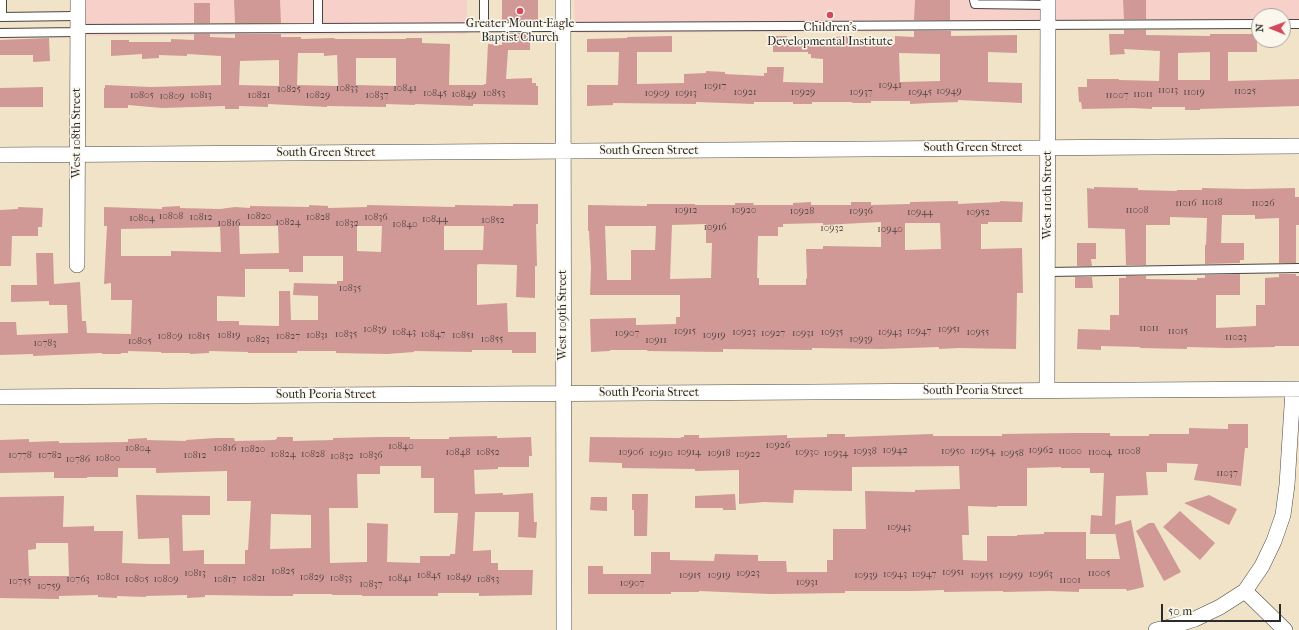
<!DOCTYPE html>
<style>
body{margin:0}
#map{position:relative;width:1299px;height:630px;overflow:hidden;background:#f1e3c7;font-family:"IM FELL French Canon",serif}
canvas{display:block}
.north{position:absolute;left:1251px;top:8px;width:40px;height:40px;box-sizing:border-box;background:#fbf7ec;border:1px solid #a8a59f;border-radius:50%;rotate:271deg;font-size:11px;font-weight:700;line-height:16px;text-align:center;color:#2b2b2b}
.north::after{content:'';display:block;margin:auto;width:14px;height:18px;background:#d1495b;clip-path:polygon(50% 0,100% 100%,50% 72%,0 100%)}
.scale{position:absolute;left:1161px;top:604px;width:120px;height:18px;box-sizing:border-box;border:2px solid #2b2b2b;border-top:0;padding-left:5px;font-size:12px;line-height:14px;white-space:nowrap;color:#2b2b2b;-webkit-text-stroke:3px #fbf7ec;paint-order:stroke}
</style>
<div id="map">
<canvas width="1299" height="630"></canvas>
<div class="north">N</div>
<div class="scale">50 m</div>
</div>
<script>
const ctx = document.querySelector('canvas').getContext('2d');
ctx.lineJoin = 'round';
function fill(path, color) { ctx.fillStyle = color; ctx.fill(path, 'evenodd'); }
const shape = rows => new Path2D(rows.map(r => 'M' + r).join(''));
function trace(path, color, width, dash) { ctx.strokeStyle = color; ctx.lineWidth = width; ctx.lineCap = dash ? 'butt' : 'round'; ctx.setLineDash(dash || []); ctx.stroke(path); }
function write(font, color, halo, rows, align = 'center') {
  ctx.font = font + ' "IM FELL French Canon",serif'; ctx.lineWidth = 3; ctx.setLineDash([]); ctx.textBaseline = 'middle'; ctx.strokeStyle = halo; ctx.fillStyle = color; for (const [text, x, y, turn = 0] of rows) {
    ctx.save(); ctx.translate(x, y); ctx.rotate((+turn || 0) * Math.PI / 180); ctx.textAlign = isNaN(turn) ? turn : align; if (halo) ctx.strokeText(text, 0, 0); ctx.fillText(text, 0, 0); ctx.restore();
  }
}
const built = shape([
 [80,0,467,0,467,34,79,36],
 [574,0,1299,0,1299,28,1283,28,1283,16,1259,16,1259,29,575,33]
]);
const building = shape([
 [234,0,280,0,281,23,235,23],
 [502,0,538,0,538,22,502,22],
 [915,0,950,0,950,20,914,20],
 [1123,0,1146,0,1146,19,1124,19],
 [194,3,210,3,210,23,194,23],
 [1124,30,1146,30,1146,35,1210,36,1210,34,1257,34,1257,52,1228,52,1228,81,1299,79,1299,106,1200,109,1200,110,1185,110,1185,107,1152,107,1152,109,1133,108,1082,109,1081,102,1079,102,1078,87,1087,87,1087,79,1119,79,1119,80,1159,81,1160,51,1124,49,1125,54,1110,55,1109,34,1124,34],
 [1210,52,1210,80,1178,80,1178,53],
 [914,31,951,31,951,36,1017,35,1017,53,988,52,988,82,1022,83,1022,103,958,100,958,102,930,103,910,104,910,101,871,101,871,103,852,103,852,102,812,102,812,104,793,104,793,102,754,102,754,104,696,102,696,104,613,103,613,105,587,106,587,85,618,85,619,52,587,52,587,39,627,38,627,37,672,36,672,52,637,52,637,84,684,83,684,74,706,73,706,71,725,72,725,74,764,76,764,73,767,73,767,67,784,67,783,82,823,83,823,59,811,58,811,54,808,54,808,52,773,52,773,36,787,36,787,38,835,40,835,37,848,36,848,43,895,44,895,36,914,37],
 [899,53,940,54,940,81,900,82],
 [502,33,530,33,530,50,508,50,506,79,532,78,532,83,536,83,536,86,538,86,538,105,473,104,473,106,415,104,415,105,386,104,386,107,327,106,327,107,268,104,268,107,239,106,239,109,225,109,225,106,162,108,128,105,128,108,104,108,104,88,105,88,105,85,151,87,221,85,221,56,187,54,187,56,159,55,159,58,142,59,142,54,111,56,111,40,129,40,129,42,171,42,171,39,194,40,194,34,210,34,210,37,235,38,235,34,281,34,281,37,301,37,301,39,334,38,335,39,406,39,406,38,422,38,422,43,450,44,449,85,484,85,484,84,486,84,488,44,502,45],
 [298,53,324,53,324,56,337,55,338,86,297,85],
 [356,58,396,58,396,86,356,85],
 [279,60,279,86,239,85,240,61],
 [49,38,50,61,33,62,33,55,0,55,0,40],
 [43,87,43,107,0,107,0,88],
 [1094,187,1138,188,1138,190,1177,191,1177,190,1202,190,1202,188,1247,189,1295,188,1295,197,1299,197,1299,225,1296,225,1296,263,1279,263,1279,218,1255,219,1255,215,1222,215,1221,243,1244,243,1244,260,1240,260,1240,263,1205,264,1205,245,1206,245,1207,218,1170,217,1170,225,1146,225,1146,265,1126,265,1125,229,1088,228,1087,188,1094,189],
 [958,201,958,204,1000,202,1000,201,1023,202,1022,222,988,222,988,224,981,224,981,249,1022,248,1023,293,1017,293,1016,349,959,348,939,349,939,347,881,349,812,348,812,350,723,349,723,352,647,351,647,350,610,350,610,351,591,352,590,319,636,318,636,325,676,324,676,317,680,317,680,295,590,295,591,268,589,231,588,231,588,205,647,206,647,204,695,204,695,205,735,205,735,203,754,203,753,205,793,205,793,203,811,202,811,205,851,205,851,202,871,202,871,205,910,204,910,202],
 [881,222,881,247,823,246,823,249,806,249,807,278,806,279,806,285,759,285,759,278,757,278,758,236,778,236,778,227,783,227,783,224,823,223,823,225],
 [905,223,940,223,941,249,905,250],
 [706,224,706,243,712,243,711,278,670,279,672,225],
 [605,226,656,226,655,250,631,250,631,280,607,280],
 [513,204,538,204,538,224,536,224,537,266,535,266,535,298,516,297,517,265,479,264,477,265,477,305,507,303,508,332,536,332,536,353,512,353,512,350,472,350,472,352,414,351,414,352,387,354,336,353,336,351,297,351,297,353,248,353,248,352,209,351,209,353,190,354,190,353,161,353,161,352,128,351,128,353,121,353,121,354,102,354,102,353,33,356,33,354,0,355,0,322,16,322,17,335,68,333,67,305,49,305,49,301,11,302,11,285,37,285,36,253,53,253,54,284,80,282,82,321,86,321,87,333,131,334,132,300,111,300,111,283,104,284,107,226,104,226,104,207,162,209,162,207,180,206,180,208,220,209,235,207,250,208,250,206,309,207,309,205,328,206,328,208,367,207,367,205,455,207,455,205,513,206],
 [239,226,278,226,279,253,240,254],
 [357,226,382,226,381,252,357,251],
 [444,226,484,226,483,250,444,250],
 [220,227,221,252,171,251,171,256,121,256,121,229],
 [303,256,343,256,343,281,337,281,337,284,294,283,293,295,318,296,318,320,291,320,290,291,279,291,279,326,239,325,239,321,217,321,217,296,245,297,245,269,289,269,289,272,303,272],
 [18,207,43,208,42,227,38,227,38,236,12,236,11,266,0,266,0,210,18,209],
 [1077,243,1096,243,1096,259,1091,259,1092,266,1077,266],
 [1240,274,1240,295,1216,295,1216,328,1256,326,1256,305,1265,305,1265,278,1279,277,1279,274,1296,274,1296,276,1299,276,1299,346,1275,346,1275,347,1227,348,1187,347,1187,349,1140,348,1140,347,1101,346,1101,350,1077,349,1078,329,1110,330,1110,315,1119,315,1119,278,1126,278,1126,276,1146,276,1146,279,1197,280,1197,278,1205,278,1205,275],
 [1075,277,1092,277,1093,288,1075,288],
 [1228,424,1248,424,1248,448,1245,448,1241,486,1194,480,1198,464,1167,463,1167,472,1146,472,1148,495,1116,496,1115,525,1131,520,1144,587,1127,591,1126,589,1079,589,1079,592,1049,591,1003,592,1003,591,944,592,944,590,915,591,845,591,845,593,770,594,699,591,699,592,671,592,671,594,588,594,588,566,603,566,603,574,651,574,651,552,670,552,670,560,714,561,715,554,758,555,758,561,786,561,787,572,827,572,827,560,833,560,833,529,866,529,865,491,915,492,915,490,960,489,959,466,852,467,852,491,794,490,793,503,764,502,739,504,739,470,695,471,695,469,622,468,622,463,589,462,590,437,681,438,681,437,684,437,684,435,699,435,699,438,787,435,787,438,827,437,827,434,845,434,845,437,933,434,933,436,1002,436,1002,434,1071,433,1110,433,1110,436,1149,436,1149,434,1189,434,1189,428,1228,429],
 [1061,467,1061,468,1090,468,1090,473,1104,473,1102,516,1091,515,1090,534,1115,534,1115,532,1120,559,1086,559,1086,532,1044,532,1044,534,1017,535,1017,536,987,536,987,561,963,560,962,535,969,535,968,506,997,507,997,506,1027,506,1027,468],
 [497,436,497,438,531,437,532,456,529,456,529,467,498,467,498,469,474,470,475,494,503,493,503,495,533,493,534,522,537,522,536,538,518,537,519,512,475,512,473,551,491,550,491,563,498,563,498,570,533,570,532,595,479,596,479,593,438,593,438,596,362,596,362,595,332,595,332,594,293,594,293,596,274,596,205,595,205,597,187,598,187,595,146,596,146,597,117,596,117,598,98,597,98,595,59,596,59,599,0,598,0,497,64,496,63,527,94,526,94,531,123,531,122,563,150,564,170,564,169,538,138,539,136,495,210,496,210,515,182,515,183,551,204,550,204,564,245,564,245,550,248,550,251,501,227,501,227,471,156,473,156,468,118,468,118,477,87,477,87,478,54,478,54,472,0,473,0,440,29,439,29,442,59,441,59,443,128,442,128,439,147,438,147,440,186,441,186,440,215,438,234,438,235,441,274,440,277,439,277,437,293,437,293,441,333,440,333,438,380,437,410,437,410,439,449,439,449,437],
 [380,466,421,466,421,478,434,478,434,513,458,513,455,554,450,554,450,556,420,556,420,563,387,562,388,524,367,523,367,562,330,563,329,508,358,508,357,474,380,474],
 [271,514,311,515,311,548,270,549],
 [36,543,68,543,69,576,29,576,28,550,36,549],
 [632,494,648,494,647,536,634,536,634,510,632,510],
 [735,494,736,510,723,510,723,508,695,508,695,496],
 [1209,495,1237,509,1229,525,1184,503],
 [591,497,607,497,607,511,590,510],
 [1180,511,1215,543,1200,560,1163,527],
 [1149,523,1154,523,1181,572,1164,581,1136,531]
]);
const service = shape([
 [2,0,2,17],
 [318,0,318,28],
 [484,0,484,27],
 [974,0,975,4,1048,5],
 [0,17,77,16],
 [1283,24,1299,24],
 [77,29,1259,24],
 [0,33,77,32],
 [1048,272,1299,268]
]);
const minor = shape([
 [563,0,564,630],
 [0,155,1299,146],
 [77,265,78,0],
 [1047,390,1048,0],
 [0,397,1299,389],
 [1245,591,1285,630],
 [1156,630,1170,627,1195,619,1220,607,1245,591,1262,566,1274,541,1283,515,1287,485,1293,390]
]);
const markers = [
 [520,11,4,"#d1495b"],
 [830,15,4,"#d1495b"]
];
const numberNames = [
 ["10941",890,86],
 ["10917",715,87],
 ["10833",347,89],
 ["10841",405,89],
 ["10825",289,90],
 ["11013",1168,91],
 ["10949",949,92],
 ["11025",1245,92],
 ["10921",745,93],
 ["10929",803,93],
 ["10937",861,93],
 ["10945",920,93],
 ["11019",1194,93],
 ["10845",435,94],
 ["10853",494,94],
 ["10909",657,94],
 ["10913",686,94],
 ["10849",464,95],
 ["11011",1143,95],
 ["10805",142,96],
 ["10813",201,96],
 ["10821",259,96],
 ["10829",318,96],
 ["10837",377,96],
 ["11007",1117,96],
 ["10809",172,97],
 ["11018",1212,203],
 ["11016",1186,204],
 ["11026",1263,204],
 ["10912",686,211],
 ["10920",744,211],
 ["11008",1137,211],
 ["10928",802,212],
 ["10936",861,212],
 ["10944",920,213],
 ["10952",978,213],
 ["10808",171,217],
 ["10820",259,217],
 ["10812",201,218],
 ["10828",318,218],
 ["10836",376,218],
 ["10804",142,219],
 ["10844",435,220],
 ["10852",493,221],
 ["10824",288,223],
 ["10816",229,224],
 ["10832",347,224],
 ["10840",405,225],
 ["10916",715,228],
 ["10932",832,229],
 ["10940",890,230],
 ["10835",350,289],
 ["11011",1149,329],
 ["10839",375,330],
 ["10951",949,330],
 ["10915",685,332],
 ["10947",919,332],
 ["11015",1178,332],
 ["10843",404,333],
 ["10923",744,333],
 ["10935",832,333],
 ["10943",890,333],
 ["10955",978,333],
 ["10907",627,334],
 ["10927",773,334],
 ["10931",803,334],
 ["10835",346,335],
 ["10847",433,335],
 ["10819",229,336],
 ["10831",317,336],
 ["10851",463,336],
 ["10919",714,336],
 ["10809",170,337],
 ["10815",199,337],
 ["10827",288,337],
 ["11023",1236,338],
 ["10823",258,340],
 ["10855",492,340],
 ["10939",861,340],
 ["10911",656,341],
 ["10805",140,342],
 ["10783",45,344],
 ["10926",778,446],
 ["10840",401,447],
 ["10804",138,449],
 ["10816",225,449],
 ["10820",253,450],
 ["10942",895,451],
 ["10962",1041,451],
 ["10938",865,452],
 ["10950",953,452],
 ["10954",983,452],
 ["11000",1070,452],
 ["11008",1129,452],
 ["10848",458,453],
 ["10852",488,453],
 ["10906",631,453],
 ["10914",689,453],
 ["10930",807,453],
 ["11004",1100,453],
 ["10910",661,454],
 ["10918",719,454],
 ["10934",836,454],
 ["10958",1012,454],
 ["10824",283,455],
 ["10828",313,455],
 ["10922",748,455],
 ["10778",20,456],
 ["10782",50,456],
 ["10812",195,456],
 ["10836",371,456],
 ["10832",342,457],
 ["10800",108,459],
 ["10786",78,460],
 ["11037",1227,474],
 ["10943",899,528],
 ["10825",283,572],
 ["10951",953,573],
 ["10813",195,574],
 ["10923",748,574],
 ["11005",1099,574],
 ["10943",895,575],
 ["10947",924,575],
 ["10963",1041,575],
 ["10845",429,576],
 ["10915",690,576],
 ["10919",719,576],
 ["10939",866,576],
 ["10955",982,576],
 ["10959",1011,576],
 ["10801",108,578],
 ["10829",312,578],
 ["10849",459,578],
 ["10821",254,579],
 ["10833",341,579],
 ["10841",400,579],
 ["10763",78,580],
 ["10805",137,580],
 ["10809",166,580],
 ["10817",225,580],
 ["10853",488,580],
 ["11001",1070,581],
 ["10755",20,582],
 ["10931",807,583],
 ["10907",632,584],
 ["10837",371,585],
 ["10759",49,587]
];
const poiNames = [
 ["Greater Mount Eagle",520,24],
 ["Baptist Church",520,38],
 ["Children's",830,28],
 ["Developmental Institute",830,42]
];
const streetNames = [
 ["West 108th Street",77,133,-90],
 ["South Green Street",973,148],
 ["South Green Street",649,151],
 ["South Green Street",326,153],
 ["West 110th Street",1048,195,-90],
 ["West 109th Street",563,315,-90],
 ["South Peoria Street",973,391],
 ["South Peoria Street",649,393],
 ["South Peoria Street",326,395]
];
fill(built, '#f7d0ca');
fill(building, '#d09996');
trace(service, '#494742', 10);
trace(minor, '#494742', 16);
trace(service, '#fff', 8);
trace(minor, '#fff', 15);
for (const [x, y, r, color] of markers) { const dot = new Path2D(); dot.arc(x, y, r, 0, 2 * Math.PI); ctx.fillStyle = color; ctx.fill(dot); trace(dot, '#fbf7ec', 1.5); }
write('10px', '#544646', null, numberNames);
write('12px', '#2b2b2b', '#fbf7ec', poiNames);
write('12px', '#2b2b2b', '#fbf7ec', streetNames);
</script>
